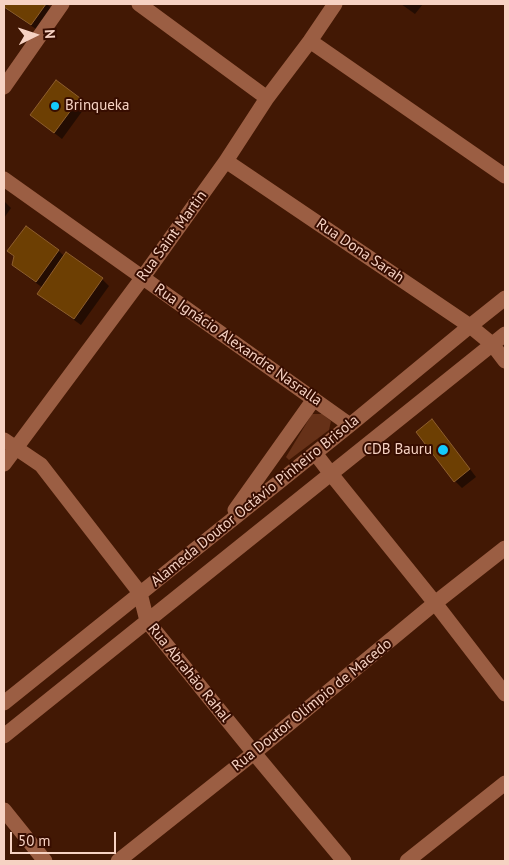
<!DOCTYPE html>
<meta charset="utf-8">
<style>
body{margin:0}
#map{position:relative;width:509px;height:865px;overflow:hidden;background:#421804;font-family:"PT Sans",sans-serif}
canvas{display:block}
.frame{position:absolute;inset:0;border:5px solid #f6d2c3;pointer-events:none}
.north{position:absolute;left:10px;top:10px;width:50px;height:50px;-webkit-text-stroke:4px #370d00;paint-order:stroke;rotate:86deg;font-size:14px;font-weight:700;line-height:20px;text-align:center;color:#f6d2c3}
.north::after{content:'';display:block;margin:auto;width:18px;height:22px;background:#f6d2c3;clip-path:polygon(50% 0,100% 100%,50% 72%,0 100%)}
.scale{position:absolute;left:10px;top:832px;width:106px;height:22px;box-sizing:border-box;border:2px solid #f6d2c3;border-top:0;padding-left:6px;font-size:15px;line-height:18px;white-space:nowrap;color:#f6d2c3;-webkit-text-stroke:4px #370d00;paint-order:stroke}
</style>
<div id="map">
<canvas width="509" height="865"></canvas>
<div class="frame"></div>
<div class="north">N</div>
<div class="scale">50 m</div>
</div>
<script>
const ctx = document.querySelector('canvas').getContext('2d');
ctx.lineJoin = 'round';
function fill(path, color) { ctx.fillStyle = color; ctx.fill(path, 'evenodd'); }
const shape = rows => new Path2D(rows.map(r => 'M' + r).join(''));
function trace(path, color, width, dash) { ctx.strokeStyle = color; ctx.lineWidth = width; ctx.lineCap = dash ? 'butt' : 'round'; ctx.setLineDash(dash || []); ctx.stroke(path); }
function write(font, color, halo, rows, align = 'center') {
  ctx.font = font + ' "PT Sans",sans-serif'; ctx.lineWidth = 4; ctx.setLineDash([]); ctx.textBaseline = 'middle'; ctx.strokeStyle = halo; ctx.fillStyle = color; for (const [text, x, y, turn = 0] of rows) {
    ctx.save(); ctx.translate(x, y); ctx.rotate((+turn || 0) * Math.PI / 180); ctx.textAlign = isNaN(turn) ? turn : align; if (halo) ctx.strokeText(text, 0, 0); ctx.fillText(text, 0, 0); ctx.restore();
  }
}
const green = shape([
 [312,414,322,414,331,421,329,430,289,460,286,457]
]);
const shadow = shape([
 [4,4,47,4,53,10,39,31,4,8],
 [401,4,423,4,415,14],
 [57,81,80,99,86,106,62,139,39,121],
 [4,201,11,208,4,218],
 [26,227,59,251,65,257,102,279,109,286,81,325,46,300,39,293,43,288,21,272,14,264,15,258,9,251],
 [432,421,439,428,476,477,462,488,455,481]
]);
const building = shape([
 [4,4,46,4,31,25,4,7,4,4],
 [56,80,80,98,54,133,30,115,56,80],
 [26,226,59,250,36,282,12,265,14,256,7,251,26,226],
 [66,252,103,278,74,319,37,294,66,252],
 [432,419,470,469,454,482,416,432,432,419]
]);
const minor = shape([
 [139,4,267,98],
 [310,41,505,176],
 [4,87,62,4],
 [226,161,470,326,492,344,505,361],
 [4,179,350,425],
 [4,440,41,465,140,593,147,621,254,753,344,861],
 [315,453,331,474,435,603,505,694],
 [4,464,143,277,226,161,267,98,310,41,335,4],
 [235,510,314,399],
 [4,703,350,425,470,326,505,298],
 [4,736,505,334],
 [4,810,45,861],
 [118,861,254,753,435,603,505,548],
 [407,861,505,783]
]);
const markers = [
 [55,106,5,"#14cafb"],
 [443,450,6,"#14cafb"]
];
const poiNames = [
 ["Brinqueka",65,106],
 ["CDB Bauru",432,450,"right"]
];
const streetNames = [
 ["Rua Saint Martin",172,236,-54],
 ["Rua Dona Sarah",360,251,34],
 ["Rua Ignácio Alexandre Nasralla",238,345,35],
 ["Alameda Doutor Octávio Pinheiro Brisola",255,501,-39],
 ["Rua Abrahão Rahal",189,673,51],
 ["Rua Doutor Olímpio de Macedo",312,705,-39]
];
fill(green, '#663118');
fill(shadow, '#0007');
fill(building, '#6d3f03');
trace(building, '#8e5e2d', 1);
trace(minor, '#9b5e43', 15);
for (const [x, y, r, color] of markers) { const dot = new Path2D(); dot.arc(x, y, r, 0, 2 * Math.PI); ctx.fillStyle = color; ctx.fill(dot); trace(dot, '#370d00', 2); }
write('15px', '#f6d2c3', '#370d00', poiNames, 'left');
write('15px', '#f6d2c3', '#370d00', streetNames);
</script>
